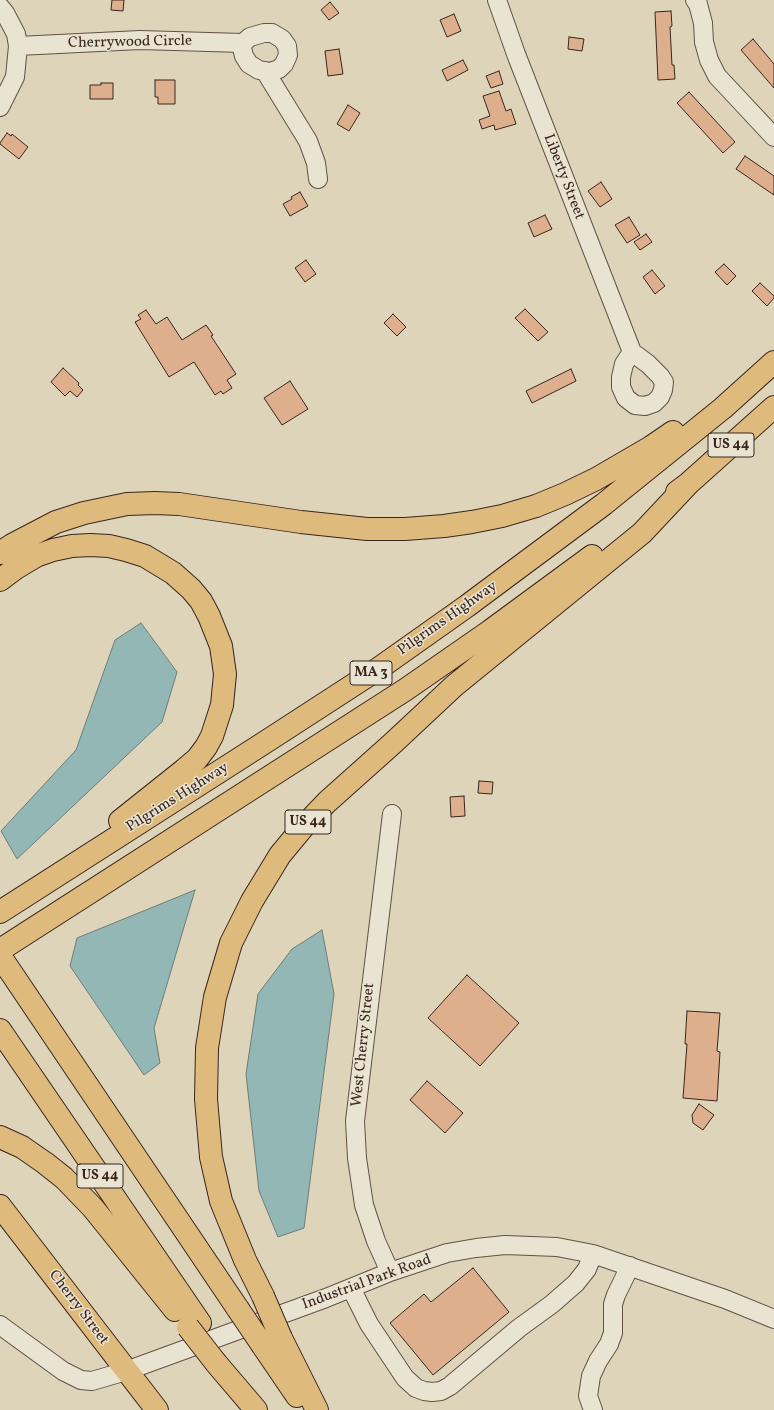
<!DOCTYPE html>
<style>
body{margin:0}
canvas{display:block;background:#ddd4b9}
</style>
<canvas width="774" height="1410"></canvas>
<script>
const ctx = document.querySelector('canvas').getContext('2d');
ctx.lineJoin = 'round';
function fill(path, color) { ctx.fillStyle = color; ctx.fill(path, 'evenodd'); }
const shape = rows => new Path2D(rows.map(r => 'M' + r).join(''));
function trace(path, color, width, dash) { ctx.strokeStyle = color; ctx.lineWidth = width; ctx.lineCap = dash ? 'butt' : 'round'; ctx.setLineDash(dash || []); ctx.stroke(path); }
function write(font, color, halo, rows, align = 'center') {
  ctx.font = font + ' Vollkorn,serif'; ctx.lineWidth = 3; ctx.setLineDash([]); ctx.textBaseline = 'middle'; ctx.strokeStyle = halo; ctx.fillStyle = color; for (const [text, x, y, turn = 0] of rows) {
    ctx.save(); ctx.translate(x, y); ctx.rotate((+turn || 0) * Math.PI / 180); ctx.textAlign = isNaN(turn) ? turn : align; if (halo) ctx.strokeText(text, 0, 0); ctx.fillText(text, 0, 0); ctx.restore();
  }
}
const water = shape([
 [141,623,177,672,162,722,17,859,1,831,76,750,115,640,141,623],
 [195,890,154,1028,160,1063,144,1075,70,966,77,938,195,890],
 [322,930,334,994,304,1228,278,1237,259,1191,246,1074,258,994,292,949,322,930]
]);
const building = shape([
 [112,0,124,0,123,11,111,10,112,0],
 [330,2,339,13,329,20,321,10,330,2],
 [671,11,672,26,670,27,672,65,674,65,675,79,658,80,655,12,671,11],
 [454,14,461,31,447,37,440,20,454,14],
 [569,37,584,39,582,51,568,49,569,37],
 [753,39,774,64,774,88,741,50,753,39],
 [339,49,343,74,328,76,325,51,339,49],
 [463,60,468,70,447,81,442,70,463,60],
 [499,71,503,84,491,88,486,76,499,71],
 [155,80,175,80,175,104,158,104,158,97,155,97,155,80],
 [101,83,113,83,113,99,90,99,90,85,101,85,101,83],
 [499,91,506,111,511,109,516,124,495,130,494,125,482,129,479,120,490,116,483,96,499,91],
 [689,92,735,142,723,153,677,103,689,92],
 [348,105,360,113,349,131,337,124,348,105],
 [7,133,11,136,12,134,28,147,19,159,0,144,0,143,7,133],
 [745,156,774,176,774,195,736,169,745,156],
 [601,182,612,199,600,207,588,191,601,182],
 [300,192,308,206,290,216,283,204,292,199,291,197,300,192],
 [545,215,552,229,534,237,528,223,545,215],
 [629,217,640,235,627,243,615,225,629,217],
 [646,234,652,242,640,250,634,242,646,234],
 [306,260,316,274,305,282,295,268,306,260],
 [724,264,736,276,727,285,715,272,724,264],
 [652,270,665,286,655,294,643,277,652,270],
 [760,283,774,296,774,298,767,306,752,291,760,283],
 [525,309,548,332,538,341,515,318,525,309],
 [146,310,156,324,167,317,182,340,206,325,213,335,211,336,236,374,227,380,232,388,223,394,221,391,215,395,194,362,169,377,135,322,141,319,138,315,146,310],
 [393,314,406,327,397,336,384,323,393,314],
 [63,368,79,383,78,385,83,390,77,397,70,391,65,396,51,382,63,368],
 [571,369,576,381,532,403,526,391,571,369],
 [290,381,308,409,282,425,264,398,290,381],
 [479,781,493,782,492,794,478,793,479,781],
 [464,796,465,816,451,817,450,797,464,796],
 [467,975,519,1023,480,1066,428,1018,467,975],
 [687,1011,720,1013,717,1051,720,1052,717,1101,683,1098,687,1044,685,1044,687,1011],
 [427,1081,463,1113,445,1133,410,1100,427,1081],
 [699,1104,714,1115,703,1130,693,1123,692,1115,699,1104],
 [473,1268,509,1312,433,1375,390,1323,424,1294,431,1302,473,1268]
]);
const minor = shape([
 [497,0,516,54,632,352,648,364,660,376,664,382,663,390,660,397,654,403,645,406,635,405,626,398,621,387,621,377,624,364,632,352],
 [695,0,698,4,703,23,704,42,709,60,717,76,774,137],
 [0,7,5,13,16,34,18,46,15,77,0,107],
 [18,46,140,40,243,43,250,37,264,33,272,33,282,39,287,46,288,55,284,64,279,69,270,72,259,70,249,64,244,56,242,48,243,43],
 [265,71,308,141,316,163,318,179],
 [390,1272,376,1241,364,1205,357,1158,355,1121,392,814],
 [351,1288,369,1324,405,1378,416,1388,424,1391,432,1392,441,1391,450,1386,519,1328,552,1304,576,1283,587,1269,593,1254],
 [0,1325,63,1371,81,1380,92,1381,126,1371,326,1298,390,1272,447,1253,476,1248,505,1245,557,1247,593,1254,725,1299,774,1319],
 [593,1410,588,1396,591,1376,598,1361,609,1344,613,1333,613,1304,616,1295,630,1266]
]);
const major = shape([
 [0,1206,157,1410]
]);
const highway = shape([
 [677,492,689,483,774,407],
 [0,553,12,545,56,522,84,513,127,504,155,503,179,504,301,522,367,529,405,529,444,526,472,522,502,516,536,506,565,494,596,479,651,447,673,432],
 [0,580,16,568,36,556,53,550,72,546,90,545,109,546,126,550,145,556,173,573,191,589,201,601,209,616,221,646,225,674,222,705,212,736,206,747,197,759,184,770,120,821],
 [0,912,267,741,378,669,467,606,604,504,723,408,774,362],
 [0,950,405,690,490,631,592,556],
 [0,956,238,1309],
 [0,1030,200,1323],
 [0,1137,22,1147,45,1163,64,1178,93,1208,175,1310],
 [263,1296,245,1260,221,1201,211,1157,206,1099,207,1048,215,997,231,943,252,901,280,855,304,826,327,802,393,743,454,686,642,533,689,483],
 [281,1338,317,1410],
 [263,1346,297,1396],
 [216,1363,256,1410]
]);
const highwayBridge = shape([
 [263,1296,281,1338],
 [238,1309,263,1346],
 [188,1327,216,1363]
]);
const shields = [
 [731,445,46],
 [371,673,42],
 [308,822,46],
 [100,1176,46]
];
const shieldNames = [
 ["US 44",731,445],
 ["MA 3",371,673],
 ["US 44",308,822],
 ["US 44",100,1176]
];
const streetNames = [
 ["Cherrywood Circle",130,43,-1],
 ["Liberty Street",563,177,69],
 ["Pilgrims Highway",448,619,-35],
 ["Pilgrims Highway",178,798,-32],
 ["West Cherry Street",364,1045,-84],
 ["Industrial Park Road",367,1283,-20],
 ["Cherry Street",78,1308,53]
];
fill(water, '#93b7b5');
trace(water, '#6f7d79', 1);
fill(building, '#deaf8c');
trace(building, '#39261f', 1);
trace(minor, '#625246', 20);
trace(major, '#39261f', 24);
trace(highway, '#39261f', 24);
trace(minor, '#e9e3d2', 18);
trace(major, '#deba7c', 22);
trace(highway, '#deba7c', 22);
trace(highwayBridge, '#39261f', 24, []);
trace(highwayBridge, '#deba7c', 22);
for (const [x, y, w] of shields) { const box = new Path2D(); box.roundRect(x - w / 2, y - 12, w, 24, 3); ctx.fillStyle = '#e9e3d2'; ctx.fill(box); trace(box, '#39261f', 1); }
write('bold 14px', '#39261f', null, shieldNames);
write('15px', '#39261f', '#e9e3d2', streetNames);
</script>
